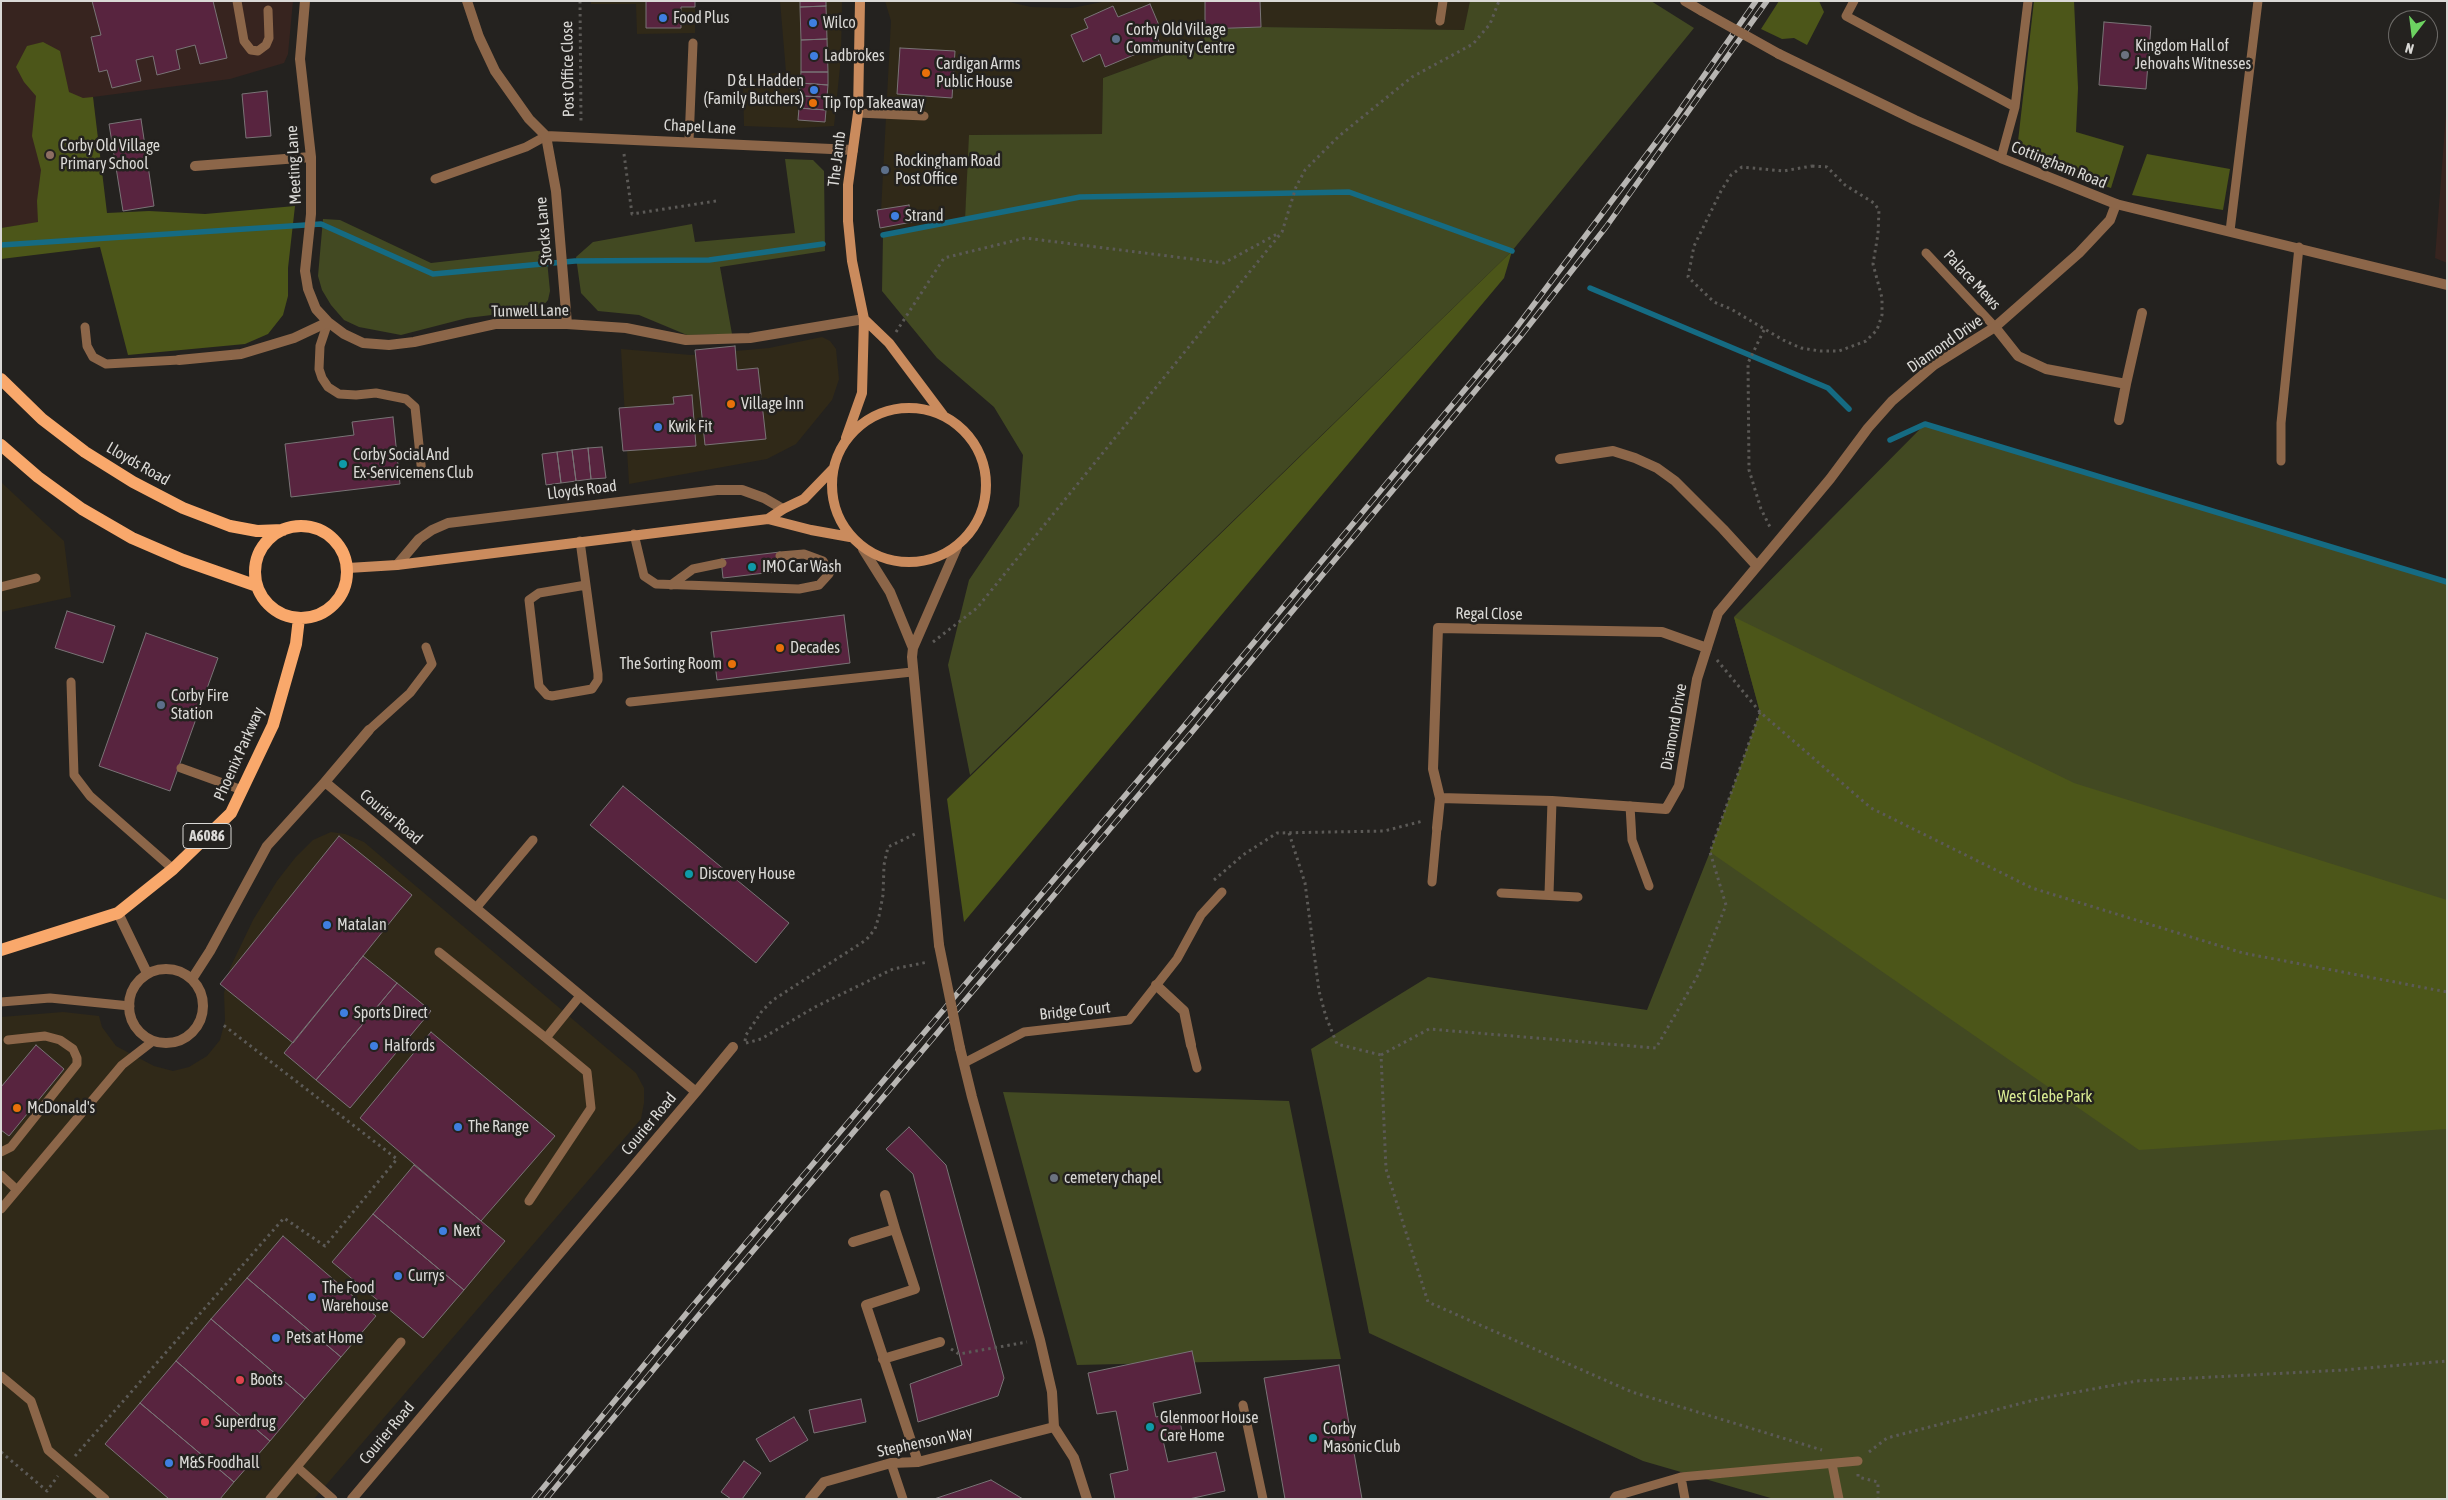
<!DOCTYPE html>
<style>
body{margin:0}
#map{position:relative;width:2448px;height:1500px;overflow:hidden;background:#24221f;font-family:"Asap Condensed",sans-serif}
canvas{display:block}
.frame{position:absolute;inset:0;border:2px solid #dad9d6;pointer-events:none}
.north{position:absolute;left:2388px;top:10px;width:50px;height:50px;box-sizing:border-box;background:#24221f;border:1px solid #6d6b68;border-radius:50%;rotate:195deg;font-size:14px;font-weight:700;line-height:20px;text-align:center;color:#dad9d6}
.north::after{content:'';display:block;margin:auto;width:18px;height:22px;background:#6dd361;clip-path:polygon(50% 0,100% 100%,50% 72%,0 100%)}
</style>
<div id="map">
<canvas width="2448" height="1500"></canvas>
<div class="frame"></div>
<div class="north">N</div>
</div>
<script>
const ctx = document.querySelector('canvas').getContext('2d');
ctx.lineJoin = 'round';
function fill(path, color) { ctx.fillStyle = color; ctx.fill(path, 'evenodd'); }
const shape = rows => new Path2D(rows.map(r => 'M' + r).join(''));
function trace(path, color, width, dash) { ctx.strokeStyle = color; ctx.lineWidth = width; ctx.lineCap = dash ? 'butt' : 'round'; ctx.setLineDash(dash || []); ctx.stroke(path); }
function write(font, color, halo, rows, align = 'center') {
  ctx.font = font + ' "Asap Condensed",sans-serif'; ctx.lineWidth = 5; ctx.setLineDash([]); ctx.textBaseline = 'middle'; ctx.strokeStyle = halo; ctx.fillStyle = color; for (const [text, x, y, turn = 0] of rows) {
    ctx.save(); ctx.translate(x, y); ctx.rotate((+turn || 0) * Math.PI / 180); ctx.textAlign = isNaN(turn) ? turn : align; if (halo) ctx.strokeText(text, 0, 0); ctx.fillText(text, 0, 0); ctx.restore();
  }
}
const commercial = shape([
 [591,1,695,1,695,33,637,34,636,4,591,4],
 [780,1,842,1,841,57,834,126,797,128,744,126,743,80,761,79,760,75,786,72],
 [885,1,1005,1,1031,7,1072,8,1107,1,1470,1,1465,30,1261,27,1206,29,1204,41,1103,78,1102,134,970,135,965,219,880,231,891,21],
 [822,337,830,341,836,349,839,379,832,400,796,444,767,459,629,484,621,349,691,355,769,348],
 [1,482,64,541,71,597,1,612],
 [331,832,345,834,364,842,636,1073,644,1088,644,1103,641,1119,314,1499,1,1499,1,1017,63,1012,99,1016,102,1027,116,1046,154,1066,173,1071,189,1067,207,1056,220,1040,225,1021,224,993,230,968,253,920,277,881,295,858,313,840]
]);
const education = shape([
 [1,1,293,1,288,54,284,63,230,79,93,97,106,213,1,228],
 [2447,101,2447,263,2435,258]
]);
const green = shape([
 [1470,1,1651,1,1694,28,1512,251,970,775,948,665,969,580,1019,506,1023,455,994,407,937,358,882,291,883,235,965,219,969,135,1102,134,1103,78,1204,41,1205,29,1261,27,1464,30],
 [785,159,813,160,824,171,825,251,720,267,732,334,687,335,639,315,598,311,581,293,576,257,593,242,692,224,695,242,795,233],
 [323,219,340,220,431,263,546,250,550,291,548,300,542,307,533,310,467,318,401,335,359,327,344,320,331,305,322,290,318,276],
 [1925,424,2447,582,2447,1499,1774,1499,1643,1461,1369,1333,1311,1049,1428,977,1647,1010,1710,852,1760,712,1734,617],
 [1003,1092,1289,1101,1341,1359,1077,1365]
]);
const forest = shape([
 [1779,1,1819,1,1824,12,1807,45,1794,38,1782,39,1761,29],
 [2034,1,2074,1,2078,88,2076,132,2124,146,2111,188,2060,173,2017,150],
 [43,42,60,51,69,92,83,98,93,97,107,213,149,211,205,214,295,206,288,268,288,296,283,315,268,334,245,344,128,355,100,247,1,259,1,228,38,222,37,201,41,170,32,136,36,96,24,82,16,67,27,46],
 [2147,154,2230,169,2223,210,2132,195],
 [1512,251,1504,278,964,922,947,799],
 [1734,617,2074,783,2447,900,2447,1129,2139,1150,1710,852,1760,712]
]);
const stream = shape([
 [883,235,1080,197,1349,192,1512,251],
 [1,245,321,224,433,274,575,261,709,260,823,244],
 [1590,288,1828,388,1849,409],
 [1890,440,1925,424,2447,582]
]);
const building = shape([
 [92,1,213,1,227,58,200,64,195,45,176,50,180,69,157,75,153,56,136,60,141,81,112,88,107,70,99,72,91,37,101,35,92,1],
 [646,1,695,1,695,7,681,7,681,28,646,28,646,1],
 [800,1,826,1,826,6,800,7,800,1],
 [1205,1,1260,1,1261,27,1205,29,1205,1],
 [1150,4,1161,30,1155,33,1160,44,1105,67,1100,54,1083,62,1071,35,1088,28,1084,19,1113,6,1118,17,1150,4],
 [826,6,827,39,801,40,800,7,826,6],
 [2104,22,2151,26,2146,89,2099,85,2104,22],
 [827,39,828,72,801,72,801,40,827,39],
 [900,48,955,51,952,98,897,94,900,48],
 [801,72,828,72,828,85,800,83,801,72],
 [800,83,828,85,827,97,799,96,800,83],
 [267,91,271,136,246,138,242,94,267,91],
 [799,96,827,97,826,110,799,108,799,96],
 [799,108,826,110,825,122,798,120,799,108],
 [141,119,154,206,123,211,109,124,141,119],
 [909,205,912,222,880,228,877,210,909,205],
 [735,346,737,370,758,368,766,439,705,445,695,350,735,346],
 [692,395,696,446,623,451,619,408,674,404,673,397,692,395],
 [393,417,400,484,291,497,285,444,354,435,352,422,393,417],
 [602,447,606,478,591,479,588,448,602,447],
 [588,448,591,479,576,481,572,450,588,448],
 [572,450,576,481,561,483,557,452,572,450],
 [557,452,561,483,546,485,542,454,557,452],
 [780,552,782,571,723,578,721,559,780,552],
 [67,611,115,626,103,663,55,648,67,611],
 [844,615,850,663,717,680,711,632,844,615],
 [146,633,218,658,170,791,99,766,146,633],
 [623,786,789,923,756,963,590,825,623,786],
 [339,836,412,895,293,1043,220,984,339,836],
 [363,956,397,983,316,1080,284,1053,363,956],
 [397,983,431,1011,350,1108,316,1080,397,983],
 [431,1032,555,1136,481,1221,360,1118,431,1032],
 [36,1045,64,1069,9,1136,1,1130,1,1087,36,1045],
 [909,1127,946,1165,1004,1378,998,1396,918,1422,910,1384,962,1365,913,1174,886,1149,909,1127],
 [414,1165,505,1241,464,1290,373,1214,414,1165],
 [373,1214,464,1290,423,1338,332,1262,373,1214],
 [283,1236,376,1316,341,1357,247,1278,283,1236],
 [247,1278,341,1357,305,1399,211,1319,247,1278],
 [211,1319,305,1399,270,1441,176,1361,211,1319],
 [1192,1351,1201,1393,1153,1403,1156,1417,1178,1412,1183,1436,1163,1440,1168,1462,1216,1452,1225,1491,1189,1499,1115,1499,1110,1474,1128,1470,1116,1411,1097,1414,1088,1373,1192,1351],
 [176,1361,270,1441,234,1482,140,1403,176,1361],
 [1339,1365,1362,1499,1285,1499,1264,1378,1339,1365],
 [861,1399,866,1422,814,1433,809,1410,861,1399],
 [140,1403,234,1482,220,1499,169,1499,105,1444,140,1403],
 [794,1417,808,1440,770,1462,756,1439,794,1417],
 [744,1461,761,1473,742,1499,731,1499,721,1492,744,1461],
 [991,1480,1023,1499,934,1499,991,1480]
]);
const path = shape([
 [580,1,581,123],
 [624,154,632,214,716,201],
 [1812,166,1827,167,1845,185,1874,203,1879,210,1878,234,1873,264,1882,298,1882,315,1877,330,1866,341,1839,351,1820,351,1801,348,1783,340,1731,309,1714,302,1688,277,1694,246,1721,191,1731,175,1742,167,1783,171,1812,166],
 [1764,330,1748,363,1749,470,1761,509,1771,529],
 [896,332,944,258,1025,238,1224,263,1279,233],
 [933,642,977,608,1282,232,1296,187,1305,170,1339,136,1412,77,1473,44,1490,24,1499,1],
 [1717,660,1760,712,1871,808,2032,888,2243,953,2447,992],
 [1760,712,1710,852,1726,905,1698,975,1656,1048,1429,1029,1381,1055,1386,1169,1428,1302,1632,1392,1822,1450],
 [1289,833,1305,883,1319,991,1326,1017,1337,1044,1381,1055],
 [1214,880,1243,855,1277,833,1384,831,1423,821],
 [745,1041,746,1035,762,1011,773,1000,866,940,875,929,879,916,883,895,884,865,888,847,915,834],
 [746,1043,761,1039,815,1007,893,969,928,962],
 [951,1349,959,1354,1027,1342],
 [1,1452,47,1491,58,1476],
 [1869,1452,1887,1438,2038,1399,2137,1381,2344,1370,2447,1361],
 [75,1456,284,1218,325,1246,397,1159,222,1024],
 [1858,1474,1858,1477,1878,1482,1878,1499]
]);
const service = shape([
 [237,1,244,41,251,50,258,51,266,45,269,38,268,10],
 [1854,1,1846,16,2015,107],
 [1440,21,1443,1],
 [858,113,924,116],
 [689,141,693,43],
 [2001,158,2015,107,2028,1],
 [435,179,526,147,546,136],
 [2230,231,2258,1],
 [1926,253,1995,327],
 [328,322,320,346,319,369,322,378,328,387,339,394,356,395,376,393,406,399,415,407,422,474],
 [85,327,87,346,93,357,106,364,179,360],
 [2281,461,2281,423,2299,247],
 [634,534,644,576,656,584,799,589,819,585,829,574,823,561,804,554,780,556],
 [580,541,586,585,598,674,598,680,592,689,552,696,547,695,539,686,529,600,539,593,586,585],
 [671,585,693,569,722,563],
 [1,587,36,578],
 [71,682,74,775,90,796,173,869],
 [630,702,912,672],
 [369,730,410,693,432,664,426,647],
 [181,768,242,790],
 [1630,806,1632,840,1649,886],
 [1432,882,1437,828],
 [1501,893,1578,897],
 [1549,894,1552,801],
 [476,908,533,840],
 [439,952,546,1038,580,996],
 [1,1002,50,998,130,1006],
 [1191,1045,1197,1068],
 [964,1063,1024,1032,1129,1020,1177,959,1201,915,1222,892],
 [1,1152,11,1147,77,1064,77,1058,73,1049,60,1040,45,1036,8,1040],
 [1,1175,17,1190],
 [529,1201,591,1108,587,1072,546,1038],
 [1,1209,122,1065,153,1041],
 [1,1376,31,1401,48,1450,105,1499],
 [1243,1405,1263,1499],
 [891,1463,903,1499],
 [1832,1464,1839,1499],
 [297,1467,333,1499],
 [1681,1477,1685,1499],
 [270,1499,401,1342],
 [1614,1499,1616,1496,1681,1477,1858,1461]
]);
const minor = shape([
 [305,1,300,59,311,157,311,214,305,271,308,289,316,309,328,322],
 [467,1,479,37,495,71,529,119,546,136,556,191,567,324],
 [546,136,853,150],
 [195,166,311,157],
 [1995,327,2018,356,2046,369,2126,384,2142,313],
 [179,360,241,354,294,338,328,322,344,334,363,343,389,345,414,342,495,324,567,324,626,328,686,340,750,338,864,319],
 [2119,420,2126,384],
 [1560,459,1613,451,1635,458,1657,468,1675,481,1723,529,1756,565],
 [397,565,419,539,432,530,448,523,717,490,742,490,764,498,783,509],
 [325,782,369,730],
 [1440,798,1552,801,1666,809,1679,786,1697,679,1718,613,1830,479,1868,428,1892,401,1934,365,1995,327,2079,253,2110,220,2116,204],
 [1437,828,1440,798,1433,769,1438,628,1662,632,1707,648],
 [118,913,147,973],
 '129 1006a37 37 0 1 1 74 0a37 37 0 1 1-74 0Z',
 [192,979,210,951,267,846,325,782,696,1092,352,1499],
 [1156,985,1184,1011,1191,1045],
 [696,1092,733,1047],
 [885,1195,895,1229],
 [853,1242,895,1229,915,1289,866,1305,918,1462],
 [883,1359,940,1342],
 [810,1499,824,1482,891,1463,918,1462,1054,1427]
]);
const tertiary = shape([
 [1685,1,1702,11],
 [1779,54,1915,120,2001,158,2116,204,2447,285],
 [863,549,890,592,913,648],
 [939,945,912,657,913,648,957,547],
 [960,1048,972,1097,1040,1340,1052,1392,1054,1427,1074,1458,1087,1499]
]);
const secondary = shape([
 [864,319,889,343,943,415],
 '832 485a77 77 0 1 1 154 0a77 77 0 1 1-154 0Z',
 [846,438,862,393,864,319,852,261,848,221,848,185,858,113,860,1],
 [768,519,783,509,804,499,833,469],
 [348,568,397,565,768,519,811,530,850,537]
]);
const primary = shape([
 [1,379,42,419,85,452,133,482,183,508,230,526,257,531,283,530],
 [1,445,38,477,82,509,132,538,183,560,257,586],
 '255 572a46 46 0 1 1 92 0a46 46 0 1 1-92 0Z',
 [1,950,118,913,173,869,231,813,273,725,296,644,299,618]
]);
const rail = shape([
 [534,1499,690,1309,1184,726,1513,332,1675,117,1756,1],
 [546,1499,698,1316,1192,732,1520,337,1606,227,1767,1]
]);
const tertiaryBridge = shape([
 [1702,11,1779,54],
 [939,945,960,1048]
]);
const markers = [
 [663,18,5,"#3f7fe0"],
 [813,23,5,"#3f7fe0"],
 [1116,39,5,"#5c6f8a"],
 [2125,55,5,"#6b7280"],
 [814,56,5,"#3f7fe0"],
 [926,73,5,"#e8710a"],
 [814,90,5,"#3f7fe0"],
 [813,103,5,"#e8710a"],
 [50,155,5,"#8d6e63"],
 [885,170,5,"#5c6f8a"],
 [895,216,5,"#3f7fe0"],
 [731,404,5,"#e8710a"],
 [658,427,5,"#3f7fe0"],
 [343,464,5,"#0f9aa8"],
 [752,567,5,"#0f9aa8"],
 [780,648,5,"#e8710a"],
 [732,664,5,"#e8710a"],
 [161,705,5,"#5c6f8a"],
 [689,874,5,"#0f9aa8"],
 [327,925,5,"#3f7fe0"],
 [344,1013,5,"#3f7fe0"],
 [374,1046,5,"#3f7fe0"],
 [17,1108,5,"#e8710a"],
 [458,1127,5,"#3f7fe0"],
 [1054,1178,5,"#6b7280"],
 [443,1231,5,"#3f7fe0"],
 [398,1276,5,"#3f7fe0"],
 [312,1297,5,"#3f7fe0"],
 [276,1338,5,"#3f7fe0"],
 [240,1380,5,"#e0444e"],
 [205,1422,5,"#e0444e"],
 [1150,1427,5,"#0f9aa8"],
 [1313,1438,5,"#0f9aa8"],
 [169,1463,5,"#3f7fe0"]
];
const shields = [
 [207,836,48]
];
const shieldNames = [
 ["A6086",207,836]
];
const poiNames = [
 ["Food Plus",673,18],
 ["Wilco",823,23],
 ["Corby Old Village",1126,30],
 ["Community Centre",1126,48],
 ["Kingdom Hall of",2135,46],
 ["Jehovahs Witnesses",2135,64],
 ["Ladbrokes",824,56],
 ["Cardigan Arms",936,64],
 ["Public House",936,82],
 ["D & L Hadden",804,81,"right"],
 ["(Family Butchers)",804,99,"right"],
 ["Tip Top Takeaway",823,103],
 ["Corby Old Village",60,146],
 ["Primary School",60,164],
 ["Rockingham Road",895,161],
 ["Post Office",895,179],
 ["Strand",905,216],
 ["Village Inn",741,404],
 ["Kwik Fit",668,427],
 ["Corby Social And",353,455],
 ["Ex-Servicemens Club",353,473],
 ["IMO Car Wash",762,567],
 ["Decades",790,648],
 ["The Sorting Room",722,664,"right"],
 ["Corby Fire",171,696],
 ["Station",171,714],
 ["Discovery House",699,874],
 ["Matalan",337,925],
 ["Sports Direct",354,1013],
 ["Halfords",384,1046],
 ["McDonald's",27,1108],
 ["The Range",468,1127],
 ["cemetery chapel",1064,1178],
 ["Next",453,1231],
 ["Currys",408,1276],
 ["The Food",322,1288],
 ["Warehouse",322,1306],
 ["Pets at Home",286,1338],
 ["Boots",250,1380],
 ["Glenmoor House",1160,1418],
 ["Care Home",1160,1436],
 ["Superdrug",215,1422],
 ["Corby",1323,1429],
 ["Masonic Club",1323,1447],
 ["M&S Foodhall",179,1463]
];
const streetNames = [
 ["Post Office Close",568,69,-91],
 ["Chapel Lane",700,127,3],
 ["The Jamb",837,159,-83],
 ["Meeting Lane",294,165,-93],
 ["Cottingham Road",2059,165,22],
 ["Stocks Lane",544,231,-95],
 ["Palace Mews",1972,280,47],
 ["Tunwell Lane",530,311,-1],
 ["Diamond Drive",1945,344,-35],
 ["Lloyds Road",138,464,30],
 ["Lloyds Road",582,490,-7],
 ["Regal Close",1489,614,1],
 ["Diamond Drive",1674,727,-80],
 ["Phoenix Parkway",239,754,-66],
 ["Courier Road",391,817,40],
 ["Bridge Court",1075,1011,-6],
 ["Courier Road",649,1124,-50],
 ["Courier Road",387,1433,-50],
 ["Stephenson Way",925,1442,-12]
];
const parkNames = [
 ["West Glebe Park",2045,1097]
];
fill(commercial, '#302918');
fill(education, '#37241f');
fill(green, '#424922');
fill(forest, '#4c5619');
trace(stream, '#156b83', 5.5);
fill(building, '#58243f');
trace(building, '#797476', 1);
trace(path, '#5c5a57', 3, [2.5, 4]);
trace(service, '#8c6649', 9);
trace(minor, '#8c6649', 10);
trace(tertiary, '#8c6649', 10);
trace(secondary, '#ca8b5d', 10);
trace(primary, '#f9a86b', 12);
trace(rail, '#b7b5b2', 5.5);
trace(rail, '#24221f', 4, [11]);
trace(tertiaryBridge, '#8c6649', 10);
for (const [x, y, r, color] of markers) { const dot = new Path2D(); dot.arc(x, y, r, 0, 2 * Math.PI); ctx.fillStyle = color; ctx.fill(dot); trace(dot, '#24221f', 2); }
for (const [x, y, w] of shields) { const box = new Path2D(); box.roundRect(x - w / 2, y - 12.5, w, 25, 4); ctx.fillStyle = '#24221f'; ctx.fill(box); trace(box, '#dad9d6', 1); }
write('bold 15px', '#dad9d6', null, shieldNames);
write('16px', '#dad9d6', '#24221f', poiNames, 'left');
write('16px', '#dad9d6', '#24221f', streetNames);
write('16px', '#d9eb92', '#24221f', parkNames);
</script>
